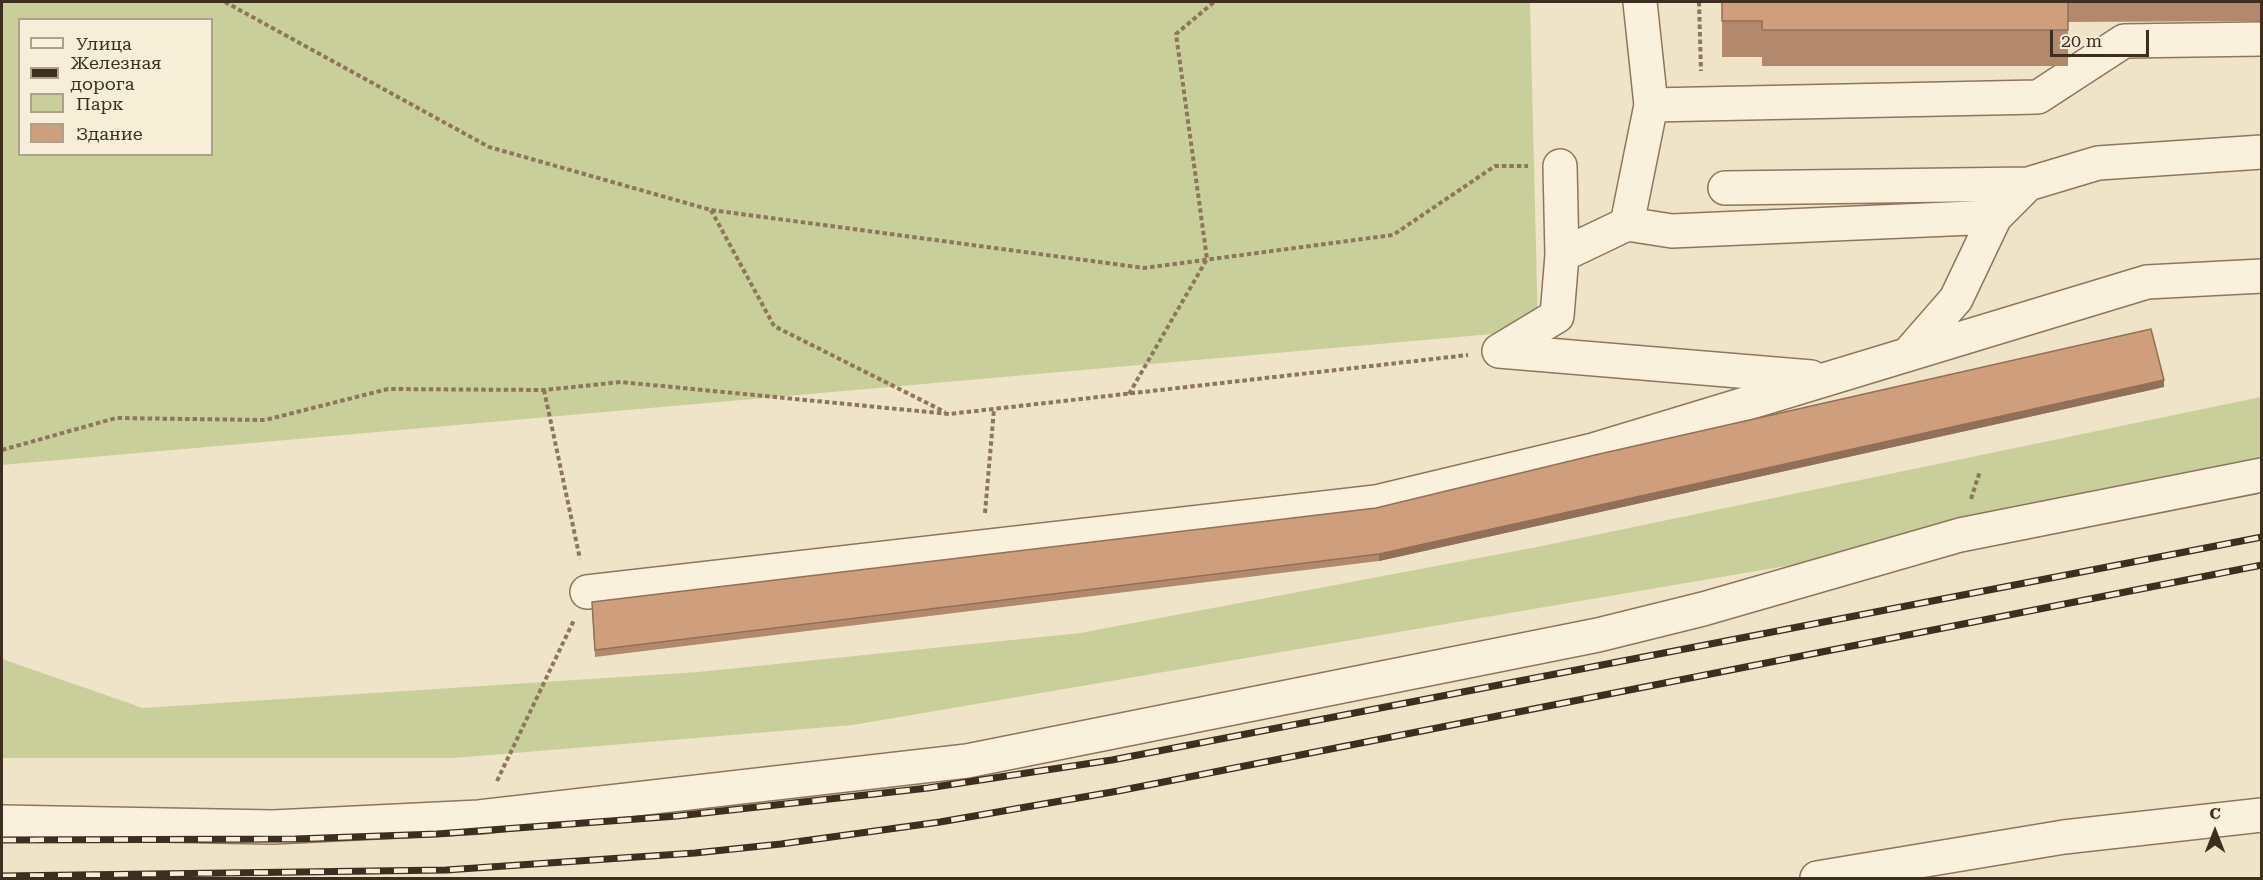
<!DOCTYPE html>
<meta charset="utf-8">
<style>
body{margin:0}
#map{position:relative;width:2263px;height:880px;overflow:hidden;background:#f0e4c8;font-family:"Roboto Serif",serif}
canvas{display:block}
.frame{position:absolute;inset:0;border:3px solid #3d2e20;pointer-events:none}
.legend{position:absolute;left:18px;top:18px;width:195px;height:138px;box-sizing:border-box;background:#f7eed8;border:2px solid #ada18e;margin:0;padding:8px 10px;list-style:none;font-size:18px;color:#3d2e20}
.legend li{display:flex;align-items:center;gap:12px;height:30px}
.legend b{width:30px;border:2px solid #ada18e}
.north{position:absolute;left:2185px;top:802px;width:60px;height:60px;-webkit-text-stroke:4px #f7eed8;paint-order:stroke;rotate:0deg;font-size:16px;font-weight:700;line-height:24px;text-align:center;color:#3d2e20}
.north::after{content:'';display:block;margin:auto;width:21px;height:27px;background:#3d2e20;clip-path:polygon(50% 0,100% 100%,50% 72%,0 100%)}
.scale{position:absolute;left:2050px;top:30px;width:99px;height:27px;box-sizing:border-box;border:3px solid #3d2e20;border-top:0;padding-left:8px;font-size:18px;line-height:21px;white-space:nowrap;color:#3d2e20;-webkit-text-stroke:4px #f7eed8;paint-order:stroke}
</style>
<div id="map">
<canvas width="2263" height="880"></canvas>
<div class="frame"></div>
<ul class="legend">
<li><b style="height:8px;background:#faf1dc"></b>Улица</li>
<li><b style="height:8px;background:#3d2e20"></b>Железная дорога</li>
<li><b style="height:16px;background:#c9cf9b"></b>Парк</li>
<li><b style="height:16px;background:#cf9f7d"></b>Здание</li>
</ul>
<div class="north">С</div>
<div class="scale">20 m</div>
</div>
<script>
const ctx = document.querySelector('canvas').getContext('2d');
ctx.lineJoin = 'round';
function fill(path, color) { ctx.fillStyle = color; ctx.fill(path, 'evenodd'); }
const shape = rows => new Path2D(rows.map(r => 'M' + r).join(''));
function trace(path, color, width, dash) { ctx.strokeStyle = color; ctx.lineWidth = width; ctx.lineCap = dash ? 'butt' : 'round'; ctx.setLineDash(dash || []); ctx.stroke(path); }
const green = shape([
 [2,2,1530,2,1538,330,2,465],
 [20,20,212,20,212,154,20,154],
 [2261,397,2261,485,853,725,454,758,2,758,2,659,143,708,698,672,1080,633,1537,547]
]);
const path = shape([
 [225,2,489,147,711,210,1144,268,1393,235,1495,166,1528,166],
 [1699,2,1701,71],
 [711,210,774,326,945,412],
 [544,390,580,559],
 [1129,394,1207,259,1176,34,1214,2],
 [2,450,116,418,265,420,388,389,544,390,621,382,949,414,1468,355],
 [1971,499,1980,471],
 [985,513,994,409],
 [497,781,574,620]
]);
const minor = shape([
 [1651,105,2038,97,2124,41,2262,39],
 [1560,166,1562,255],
 [1725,188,2028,184,2098,163,2262,152],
 [1627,224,1672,231,1995,217,2028,184],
 [1499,351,1557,316,1562,255,1627,224,1651,105,1640,2],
 [1499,351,1811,377],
 [1908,354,1956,299,1995,217],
 [587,592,1376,502,1593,450,2147,282,2262,276],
 [2,822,273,827,479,817,967,761,1598,635,1703,609,1960,535,2262,475],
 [1817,878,2064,837,2262,815]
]);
const rail = shape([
 [2,840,295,839,437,834,677,816,928,788,1112,760,2262,537],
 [2,876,446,870,695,853,781,844,940,822,1118,791,2262,565]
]);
const wall = shape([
 [1722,2,2262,2,2262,21,2068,22,2068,66,1762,66,1762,57,1722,57],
 [2164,387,1379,561,595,657,592,609,1376,508]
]);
const shadedWall = shape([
 [2164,380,2164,387,1379,561,1379,554]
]);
const building = shape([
 [1722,2,2068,2,2068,30,1762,30,1762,21,1722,21,1722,2],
 [2151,329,2164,380,1379,554,595,650,592,602,1376,508,1595,455,2151,329]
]);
fill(green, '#c9cf9b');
trace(minor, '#8d765c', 36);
trace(path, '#8d765c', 4, [4.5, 3]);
trace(minor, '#faf1dc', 33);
trace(rail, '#3d2e20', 7);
trace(rail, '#f7eed8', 4.5, [14]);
fill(wall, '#b2896c');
fill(shadedWall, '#916f58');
fill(building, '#cf9f7d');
trace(building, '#916f58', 1.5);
</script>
